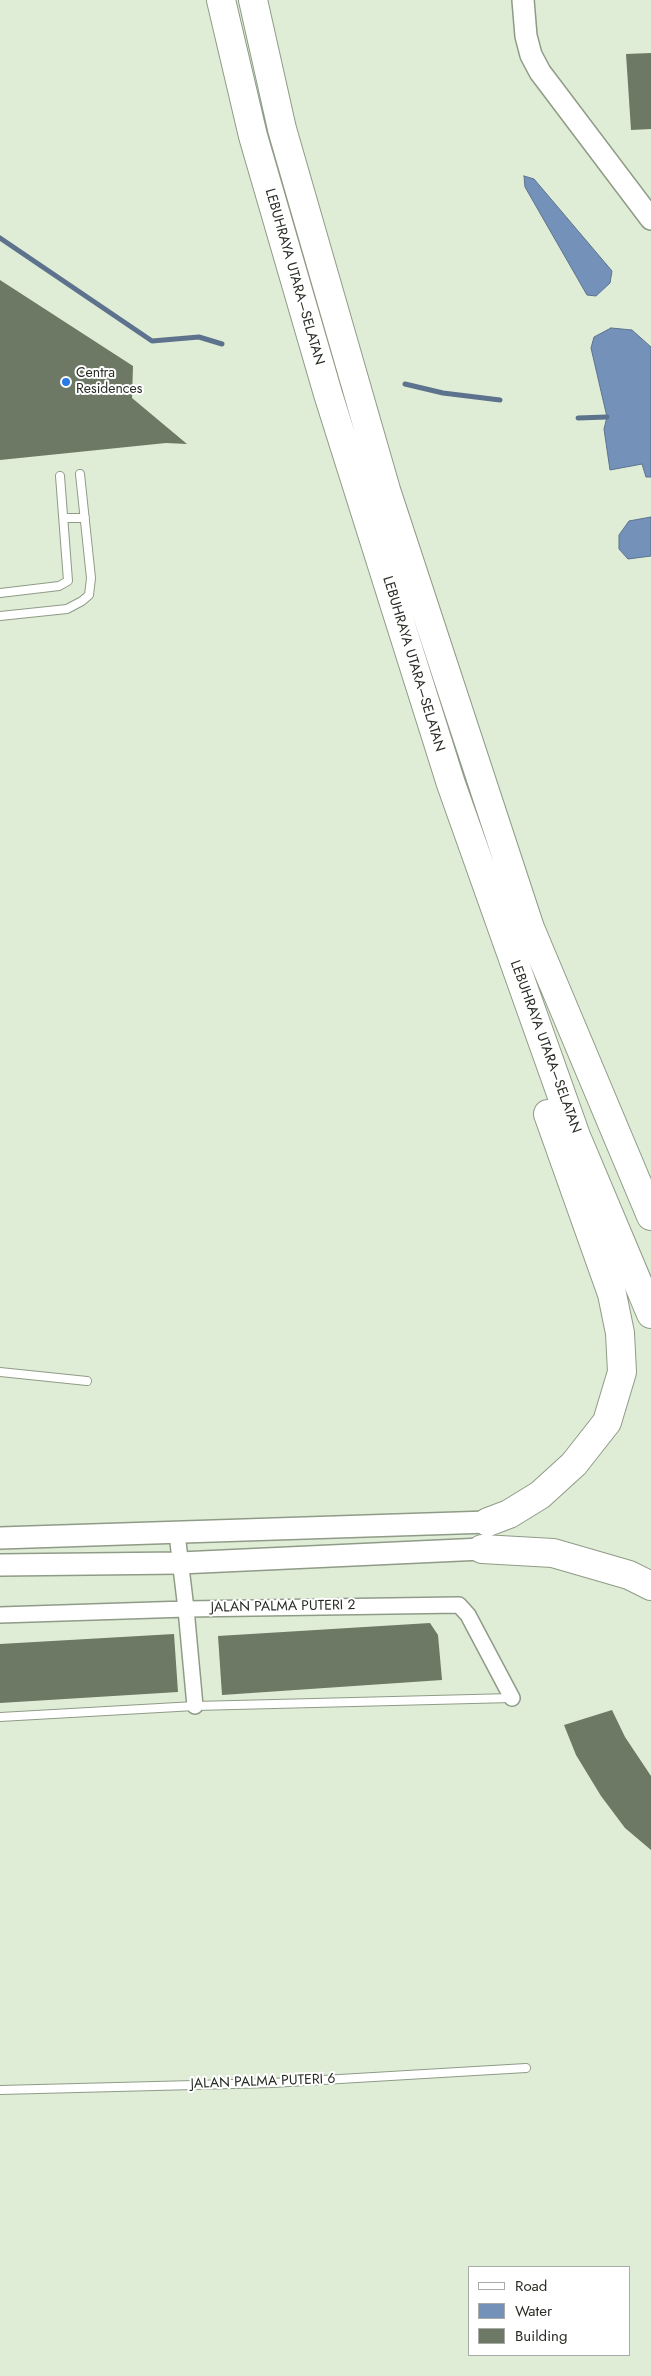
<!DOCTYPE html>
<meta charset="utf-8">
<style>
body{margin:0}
#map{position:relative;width:651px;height:2376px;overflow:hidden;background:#dfecd6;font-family:Jost,sans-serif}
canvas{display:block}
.legend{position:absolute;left:468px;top:2266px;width:162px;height:90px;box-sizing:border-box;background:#fff;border:1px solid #a9aba8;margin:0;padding:6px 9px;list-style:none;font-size:15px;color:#282d25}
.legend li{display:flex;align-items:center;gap:10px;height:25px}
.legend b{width:25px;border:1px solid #a9aba8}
</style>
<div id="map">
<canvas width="651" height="2376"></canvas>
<ul class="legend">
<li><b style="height:6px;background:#fff"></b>Road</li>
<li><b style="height:14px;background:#7491ba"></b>Water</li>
<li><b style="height:14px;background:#6d7865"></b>Building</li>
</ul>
</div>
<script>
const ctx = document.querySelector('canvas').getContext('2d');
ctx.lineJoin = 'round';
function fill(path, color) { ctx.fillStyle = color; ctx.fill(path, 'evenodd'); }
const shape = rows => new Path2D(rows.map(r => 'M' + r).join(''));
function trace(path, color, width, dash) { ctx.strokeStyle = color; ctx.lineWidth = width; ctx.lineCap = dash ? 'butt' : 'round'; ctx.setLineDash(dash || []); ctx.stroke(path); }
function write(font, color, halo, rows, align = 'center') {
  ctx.font = font + ' Jost,sans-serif'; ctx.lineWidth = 4; ctx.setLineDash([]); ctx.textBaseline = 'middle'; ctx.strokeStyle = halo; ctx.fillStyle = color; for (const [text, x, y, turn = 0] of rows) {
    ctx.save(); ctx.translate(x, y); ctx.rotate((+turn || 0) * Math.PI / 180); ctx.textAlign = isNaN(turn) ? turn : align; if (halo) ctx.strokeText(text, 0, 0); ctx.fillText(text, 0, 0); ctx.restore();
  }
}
const water = shape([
 [524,176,534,179,612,271,610,283,596,296,587,295,525,187,524,176],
 [611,328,632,330,651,347,651,477,646,477,642,464,610,470,604,429,607,417,591,348,594,337,611,328],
 [651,517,651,556,628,559,619,549,619,535,629,521,651,517]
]);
const stream = shape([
 [0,238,152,341,199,337,222,344],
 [405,384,443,393,500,400],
 [578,418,607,417]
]);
const building = shape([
 [651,53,651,129,631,130,626,54],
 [0,280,133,366,132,398,187,444,166,443,0,460],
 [430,1623,438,1635,442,1680,222,1695,218,1636],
 [174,1634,178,1692,0,1703,0,1644],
 [612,1710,625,1737,651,1776,651,1850,625,1828,601,1796,576,1755,564,1725]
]);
const lane = shape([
 [64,518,85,518],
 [0,593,59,586,68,581,60,476],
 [0,616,67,609,82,601,89,595,91,578,80,474],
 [0,1372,87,1381],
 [0,1717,195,1706,512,1698],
 [0,2090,272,2083,526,2068]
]);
const street = shape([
 [177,1534,186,1609,195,1706],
 [0,1615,186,1609,459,1605,468,1615,512,1698]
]);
const secondary = shape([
 [523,0,526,36,531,55,540,72,651,219],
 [0,1538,488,1522],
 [0,1565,180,1563,482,1549]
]);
const highway = shape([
 [221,0,253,136,328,394,451,784,576,1136,651,1314],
 [253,0,282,129,386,490,530,928,651,1216],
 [488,1522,509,1514,540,1495,574,1464,607,1422,622,1372,620,1333,612,1294,548,1114],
 [482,1549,553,1553,629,1575,651,1586]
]);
const markers = [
 [66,382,5,"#287ae4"]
];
const streetNames = [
 ["LEBUHRAYA UTARA–SELATAN",294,277,74],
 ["LEBUHRAYA UTARA–SELATAN",413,664,73],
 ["LEBUHRAYA UTARA–SELATAN",545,1047,70],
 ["JALAN PALMA PUTERI 2",283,1607,-1],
 ["JALAN PALMA PUTERI 6",263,2082,-2]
];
const poiNames = [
 ["Centra",76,374],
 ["Residences",76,390]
];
fill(water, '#7491ba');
trace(water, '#5d738d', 1);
trace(stream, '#5d738d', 5);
fill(building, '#6d7865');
trace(lane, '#8f9b87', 10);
trace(street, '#8f9b87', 18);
trace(secondary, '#8f9b87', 24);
trace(highway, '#8f9b87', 30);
trace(lane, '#fff', 8);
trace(street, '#fff', 15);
trace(secondary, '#fff', 21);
trace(highway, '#fff', 28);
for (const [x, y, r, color] of markers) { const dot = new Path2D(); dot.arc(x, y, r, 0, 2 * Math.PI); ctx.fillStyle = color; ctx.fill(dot); trace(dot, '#fff', 2); }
write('14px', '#282d25', '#fff', streetNames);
write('14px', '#282d25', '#fff', poiNames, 'left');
</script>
